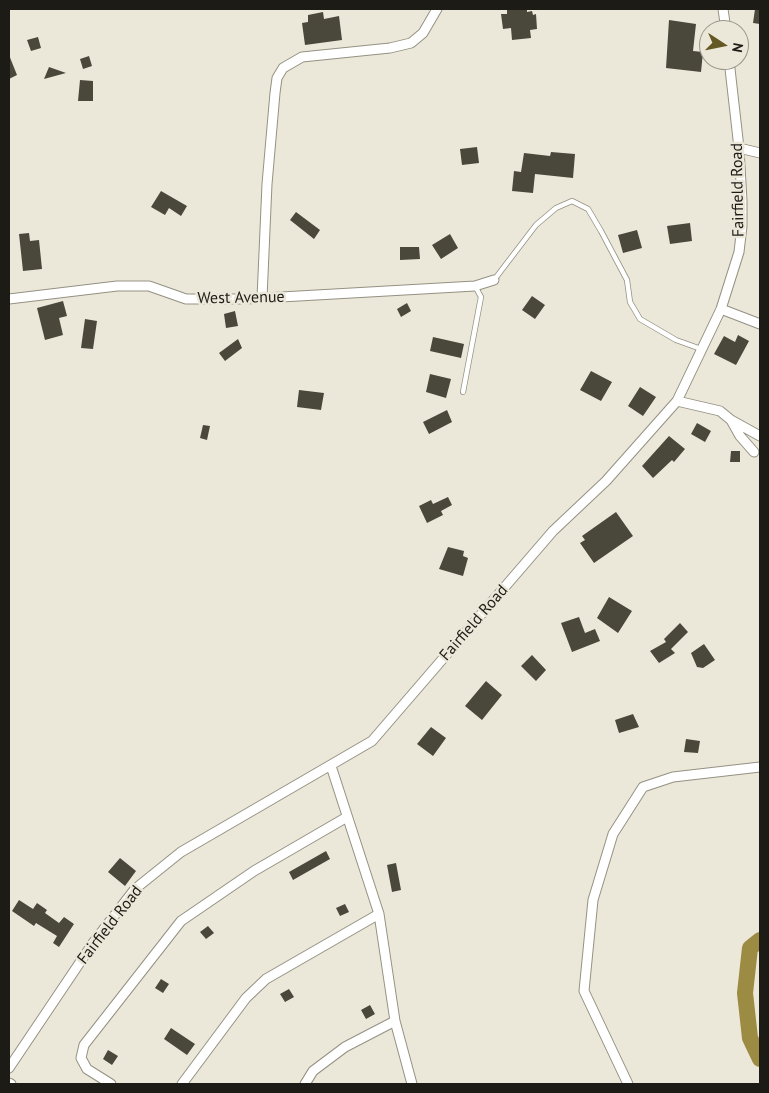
<!DOCTYPE html>
<style>
body{margin:0}
#map{position:relative;width:769px;height:1093px;overflow:hidden;background:#ece8d9;font-family:"PT Sans",sans-serif}
canvas{display:block}
.frame{position:absolute;inset:0;border:10px solid #1d1b16;pointer-events:none}
.north{position:absolute;left:699px;top:20px;width:50px;height:50px;box-sizing:border-box;background:#ece8d9;border:1px solid #99968b;border-radius:50%;rotate:101deg;font-size:14px;font-weight:700;line-height:20px;text-align:center;color:#1d1b16}
.north::after{content:'';display:block;margin:auto;width:18px;height:22px;background:#645825;clip-path:polygon(50% 0,100% 100%,50% 72%,0 100%)}
</style>
<div id="map">
<canvas width="769" height="1093"></canvas>
<div class="frame"></div>
<div class="north">N</div>
</div>
<script>
const ctx = document.querySelector('canvas').getContext('2d');
ctx.lineJoin = 'round';
const shape = rows => new Path2D(rows.map(r => 'M' + r).join(''));
function trace(path, color, width, dash) { ctx.strokeStyle = color; ctx.lineWidth = width; ctx.lineCap = dash ? 'butt' : 'round'; ctx.setLineDash(dash || []); ctx.stroke(path); }
function fill(path, color) { ctx.fillStyle = color; ctx.fill(path, 'evenodd'); }
function write(font, color, halo, rows, align = 'center') {
  ctx.font = font + ' "PT Sans",sans-serif'; ctx.lineWidth = 5; ctx.setLineDash([]); ctx.textBaseline = 'middle'; ctx.strokeStyle = halo; ctx.fillStyle = color; for (const [text, x, y, turn = 0] of rows) {
    ctx.save(); ctx.translate(x, y); ctx.rotate((+turn || 0) * Math.PI / 180); ctx.textAlign = isNaN(turn) ? turn : align; if (halo) ctx.strokeText(text, 0, 0); ctx.fillText(text, 0, 0); ctx.restore();
  }
}
const river = shape([
 [760,940,750,948,745,993,750,1038,760,1059]
]);
const building = shape([
 [507,9,527,9,527,12,532,11,533,15,536,14,537,29,530,30,531,38,512,40,511,28,503,29,501,14,507,14],
 [755,9,760,9,760,24,753,23],
 [323,12,324,19,339,16,342,40,305,45,302,23,308,22,308,15],
 [669,20,696,24,693,51,703,52,701,72,666,68],
 [38,37,41,48,31,51,27,40],
 [9,55,17,75,9,79],
 [89,56,92,66,83,69,80,59],
 [49,67,66,73,44,79],
 [80,80,93,81,93,101,78,101],
 [477,147,479,163,462,165,460,149],
 [551,152,575,154,573,178,535,174,533,193,512,191,514,171,521,172,524,153,550,156],
 [161,191,187,206,181,216,169,208,165,215,151,207],
 [296,212,320,230,314,239,290,220],
 [690,223,692,241,670,244,667,226],
 [637,230,642,248,623,253,618,235],
 [29,233,30,241,39,240,42,269,23,271,19,234],
 [450,234,458,248,441,259,432,245],
 [400,247,419,247,420,259,400,260],
 [532,296,545,305,535,319,522,310],
 [63,301,67,316,59,318,63,335,45,340,37,308],
 [407,303,411,311,401,317,397,309],
 [235,311,238,326,226,328,224,314],
 [85,319,97,321,93,349,81,348],
 [738,335,749,341,736,365,714,354,724,336,735,342],
 [433,337,464,344,461,358,430,351],
 [238,339,242,348,225,361,219,353],
 [591,371,612,382,601,401,580,390],
 [430,374,451,379,446,398,426,392],
 [640,387,656,397,643,416,628,406],
 [299,390,324,393,321,410,297,407],
 [447,410,452,422,429,434,423,422],
 [697,423,711,431,705,442,691,434],
 [203,425,210,426,207,440,200,438],
 [669,436,685,449,674,462,672,460,653,478,642,466],
 [731,451,740,451,740,462,730,462],
 [448,497,452,505,441,511,443,515,427,523,419,506,431,500,433,504],
 [616,512,633,536,594,563,580,543,585,540,582,536],
 [448,547,464,551,463,556,468,558,463,576,439,569],
 [609,597,632,611,618,633,597,618],
 [579,617,585,633,595,629,600,641,572,652,561,623],
 [680,623,688,632,671,649,675,653,659,663,650,651,666,642,664,639],
 [704,644,715,660,703,668,697,667,691,653],
 [532,655,546,670,536,681,521,666],
 [486,681,502,695,482,720,465,706],
 [633,714,639,727,619,733,615,720],
 [431,727,446,738,433,756,417,744],
 [686,739,700,741,698,753,684,752],
 [326,851,330,859,293,880,289,872],
 [120,858,136,871,125,886,108,872],
 [396,863,401,890,392,892,387,865],
 [19,900,33,909,37,903,47,910,45,913,59,923,64,917,74,924,59,947,53,943,57,936,36,923,34,926,12,911],
 [345,904,349,912,340,916,336,908],
 [208,926,214,933,206,939,200,932],
 [161,979,169,984,163,993,155,988],
 [289,989,294,997,285,1002,280,994],
 [370,1005,375,1014,366,1019,361,1010],
 [171,1028,195,1044,187,1055,164,1039],
 [108,1050,118,1056,112,1065,103,1059]
]);
const lane = shape([
 [494,280,536,225,556,208,572,201,588,209,601,231,627,280,630,302,640,319,676,340,701,349],
 [463,392,481,297,475,286]
]);
const street = shape([
 [723,9,726,30],
 [739,148,760,153],
 [262,298,267,184,275,93,277,78,283,68,302,57,390,48,411,43,423,33,437,9],
 [9,299,117,286,149,286,186,299,246,299,475,286,494,280],
 [721,309,760,324],
 [677,401,720,411,731,420,760,436],
 [731,420,740,436,754,452],
 [331,766,379,914,395,1021,412,1084],
 [9,1068,93,943,135,889,181,852,372,741,553,531,606,481,677,401,721,309,739,252,742,226,742,201,739,148,729,60],
 [9,1083,11,1084],
 [111,1084,87,1069,81,1058,84,1045,181,921,254,871,347,817],
 [182,1084,246,998,266,979,379,914],
 [305,1084,313,1071,345,1047,395,1021],
 [628,1084,584,991,593,900,613,834,643,787,673,777,760,767]
]);
const streetNames = [
 ["Fairfield Road",738,190,-91],
 ["West Avenue",241,298,-1],
 ["Fairfield Road",474,623,-49],
 ["Fairfield Road",110,925,-52]
];
trace(river, '#9c8b42', 16);
fill(building, '#4a473b');
trace(lane, '#949183', 6);
trace(street, '#949183', 11);
trace(lane, '#fff', 4.5);
trace(street, '#fff', 9);
write('16px', '#1d1b16', '#ece8d9', streetNames);
</script>
